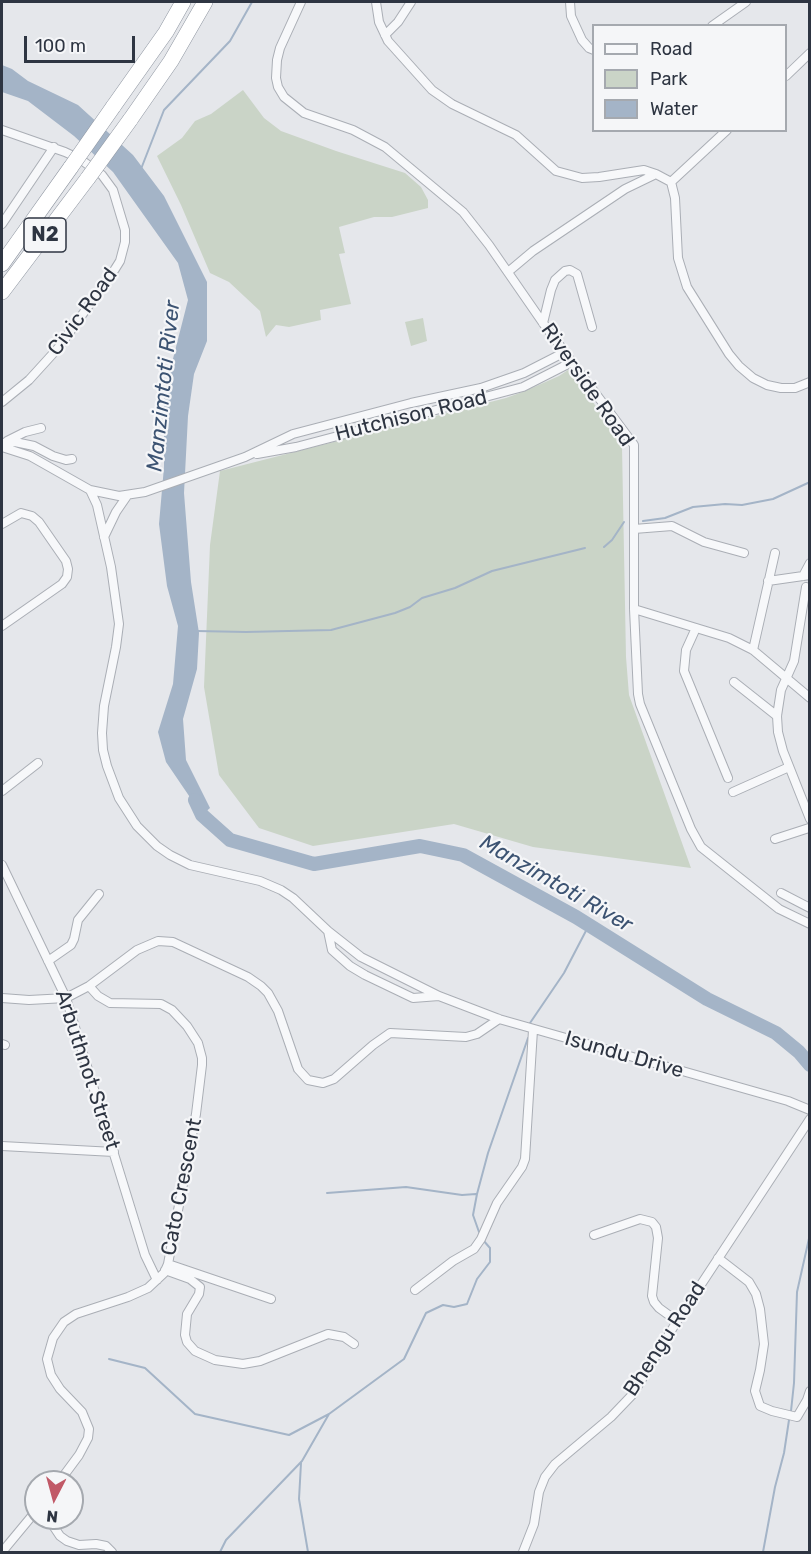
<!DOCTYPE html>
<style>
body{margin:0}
#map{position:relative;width:811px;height:1554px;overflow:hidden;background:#e5e7eb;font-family:Rubik,sans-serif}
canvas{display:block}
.frame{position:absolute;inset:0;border:3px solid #2e3542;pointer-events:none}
.legend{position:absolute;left:592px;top:24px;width:195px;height:108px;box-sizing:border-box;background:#f5f6f8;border:2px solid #a5a9af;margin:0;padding:8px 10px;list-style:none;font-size:18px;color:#2e3542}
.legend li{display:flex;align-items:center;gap:12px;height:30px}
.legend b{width:30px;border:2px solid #a5a9af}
.north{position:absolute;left:24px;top:1470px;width:60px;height:60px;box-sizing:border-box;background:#f5f6f8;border:2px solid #a5a9af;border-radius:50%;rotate:186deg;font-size:16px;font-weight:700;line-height:24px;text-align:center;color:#2e3542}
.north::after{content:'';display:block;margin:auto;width:21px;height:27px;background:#c15967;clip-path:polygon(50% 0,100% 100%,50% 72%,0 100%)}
.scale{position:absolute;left:24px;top:36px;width:111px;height:27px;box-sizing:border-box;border:3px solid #2e3542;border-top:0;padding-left:8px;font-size:18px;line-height:21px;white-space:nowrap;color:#2e3542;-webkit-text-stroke:4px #f5f6f8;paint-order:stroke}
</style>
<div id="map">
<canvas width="811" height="1554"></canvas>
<div class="frame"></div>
<ul class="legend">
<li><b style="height:8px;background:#f7f8fa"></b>Road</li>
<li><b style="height:16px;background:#cad4c7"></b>Park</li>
<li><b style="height:16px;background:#a4b4c7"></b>Water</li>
</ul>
<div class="north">N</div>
<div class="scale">100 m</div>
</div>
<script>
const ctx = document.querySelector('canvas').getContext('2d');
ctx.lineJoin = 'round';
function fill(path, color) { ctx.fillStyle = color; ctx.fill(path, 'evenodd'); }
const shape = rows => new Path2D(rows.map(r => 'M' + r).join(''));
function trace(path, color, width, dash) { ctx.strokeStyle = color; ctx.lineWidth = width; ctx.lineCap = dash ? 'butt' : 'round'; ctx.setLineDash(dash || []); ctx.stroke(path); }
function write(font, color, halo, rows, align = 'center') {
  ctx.font = font + ' Rubik,sans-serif'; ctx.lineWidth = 4.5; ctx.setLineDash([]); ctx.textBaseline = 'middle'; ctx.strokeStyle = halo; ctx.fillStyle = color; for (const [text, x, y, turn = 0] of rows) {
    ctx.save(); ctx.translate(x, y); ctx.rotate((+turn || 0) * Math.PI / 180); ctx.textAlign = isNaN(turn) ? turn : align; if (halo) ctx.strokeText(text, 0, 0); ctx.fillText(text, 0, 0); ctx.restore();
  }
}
const green = shape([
 [243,90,264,118,281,131,336,151,405,173,421,187,428,200,428,208,392,217,374,217,339,227,345,253,339,254,351,304,320,310,321,320,289,327,276,325,266,337,260,311,229,282,210,273,181,205,157,156,182,138,195,121,211,114],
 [423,318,427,341,411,346,405,322],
 [571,368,622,447,626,657,629,695,691,868,533,847,454,824,313,846,259,828,219,775,204,687,210,545,220,471,506,398,525,391,559,376]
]);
const water = shape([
 [2,65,12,69,28,81,78,105,133,155,164,196,207,282,207,341,194,374,188,416,184,493,191,582,199,633,197,669,183,719,186,760,210,808,202,815,166,762,158,732,173,684,178,626,167,586,159,524,164,467,164,394,188,300,178,263,113,172,74,136,28,101,2,92]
]);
const stream = shape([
 [141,169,164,110,230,41,252,2],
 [643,521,665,518,693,507,725,504,742,505,773,499,810,482],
 [604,547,612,540,624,522],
 [197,631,246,632,331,630,395,613,410,607,422,598,455,588,492,571,585,548],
 [530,1023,564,973,589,925],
 [327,1193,406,1187,462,1195,476,1194],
 [479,1232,473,1215,477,1194,488,1153,528,1038],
 [109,1359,145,1368,195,1414,289,1435,329,1414],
 [791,1411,794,1383,797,1292,810,1234],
 [301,1463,299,1499,308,1552],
 [220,1552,226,1540,302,1461,329,1414,404,1359,426,1313,443,1305,454,1307,467,1304,477,1279,490,1262,490,1248,483,1240],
 [763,1552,775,1487,784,1453,789,1420]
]);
const river = shape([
 [195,800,202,815,230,840,314,864,420,846,463,855,576,917,707,999,776,1033,799,1052,810,1065]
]);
const minor = shape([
 [301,2,280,48,277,60,276,78,278,87,284,97,304,113,353,130,385,147,463,212,489,245,543,323,634,445,634,609,638,694,640,704,691,829,701,847,779,909,810,924],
 [376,2,379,22,388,41,432,90,452,104,516,135,556,171,582,178,599,177,644,170,656,174],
 [570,2,571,16,582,40,589,48,594,50],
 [712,26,746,2],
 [385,35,398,22,411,2],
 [786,76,810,53],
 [2,130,65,152,80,159,102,175,113,190,125,230,125,242,120,261,115,269,59,347,29,380,2,402],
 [671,182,727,130],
 [2,224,54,147],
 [508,272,533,251,625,189,656,174,671,182,675,198,678,258,687,287,729,354,739,366,753,378,767,385,781,388,795,388,810,382],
 [543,323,551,290,555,280,565,271,570,270,577,274,592,327],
 [7,441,25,432,41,428],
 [2,443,15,442,34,446,53,456,66,460,72,459],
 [2,447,30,456,90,490,97,505,111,567,119,624,116,647,104,706,102,733,103,750,107,766,119,798,137,826,157,846,170,855,190,865,260,881,281,890,293,898,328,931,361,957,439,996,499,1019,788,1101,810,1110],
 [257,454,296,447,523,387,572,362],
 [90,490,119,496,145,492,245,457,293,434,411,403,481,388,524,373,565,352],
 [2,524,21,513,32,516,39,522,66,561,68,569,67,577,62,584,2,626],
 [634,529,672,526,704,542,744,553],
 [104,537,116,512,127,496],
 [803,576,810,563],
 [768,581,810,575],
 [806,587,794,661,781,690,777,716,778,732,783,751,810,819],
 [634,609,729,638,753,650,810,698],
 [696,628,686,650,684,671,728,778],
 [753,650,775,553],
 [734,682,777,716],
 [2,791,38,763],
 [733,792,789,767],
 [775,839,809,828],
 [2,865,66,998,145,1255,157,1280],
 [781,893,810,908],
 [328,931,332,950,350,966,365,975,413,998,439,996],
 [48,961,71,945,74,939,78,920,99,894],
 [2,998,29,1000,66,998,89,986,137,950,158,941,173,942,248,977,261,986,268,993,278,1011,298,1069,308,1080,323,1083,334,1079,373,1045,390,1033,466,1037,477,1034,499,1019],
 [2,1044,5,1045],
 [2,1146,114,1152],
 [594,1235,640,1219,652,1222,656,1227,658,1238,652,1296,654,1302,659,1308,677,1321],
 [718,1258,749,1282,756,1294,760,1309,764,1344,760,1370,755,1391,760,1406,772,1411,797,1417,807,1400,810,1391],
 [168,1264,271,1299],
 [165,1270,190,1279,200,1287,199,1294,187,1314,185,1335,187,1342,195,1351,215,1360,243,1364,260,1361,328,1334,344,1337,354,1344],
 [415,1290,453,1261,474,1249,481,1239,497,1203,522,1167,525,1159,533,1030],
 [59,1482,79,1455,88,1438,89,1429,82,1412,60,1389,51,1375,47,1359,53,1338,64,1322,76,1314,128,1297,148,1288,164,1273,168,1264,196,1114,202,1065,202,1058,198,1043,187,1026,172,1010,161,1004,110,1003,98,996,89,986],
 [48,1518,60,1536,67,1541,79,1545,96,1544,106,1546,112,1552],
 [2,1552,36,1511],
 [523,1552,534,1524,539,1492,545,1477,555,1464,611,1417,633,1394,677,1321,810,1119]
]);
const motorway = shape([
 [113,107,166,32,183,2],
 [130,120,171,61,205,2],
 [2,264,71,167],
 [2,292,88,178]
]);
const motorwayBridge = shape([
 [71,167,113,107],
 [88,178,130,120]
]);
const shields = [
 [45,235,42]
];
const shieldNames = [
 ["N2",45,235]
];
const streetNames = [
 ["Civic Road",83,312,-54],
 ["Riverside Road",587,385,55],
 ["Hutchison Road",411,416,-14],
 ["Isundu Drive",624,1055,16],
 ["Arbuthnot Street",87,1070,72],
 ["Cato Crescent",182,1187,-79],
 ["Bhengu Road",665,1339,-57]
];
const waterNames = [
 ["Manzimtoti River",164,386,-84],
 ["Manzimtoti River",556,884,30]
];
fill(green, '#cad4c7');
fill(water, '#a4b4c7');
trace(stream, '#a4b4c7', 2);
trace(river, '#a4b4c7', 14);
trace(minor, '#aaaeb5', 10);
trace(motorway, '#8e95a0', 16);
trace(minor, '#f7f8fa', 8);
trace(motorway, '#fff', 15);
trace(motorwayBridge, '#8e95a0', 16, []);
trace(motorwayBridge, '#fff', 15);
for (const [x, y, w] of shields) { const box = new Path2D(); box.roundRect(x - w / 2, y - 17, w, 34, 4.5); ctx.fillStyle = '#f5f6f8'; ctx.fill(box); trace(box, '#2e3542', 1.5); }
write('bold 20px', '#2e3542', null, shieldNames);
write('21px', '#2e3542', '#f5f6f8', streetNames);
write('italic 22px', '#3c5372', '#f5f6f8', waterNames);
</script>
